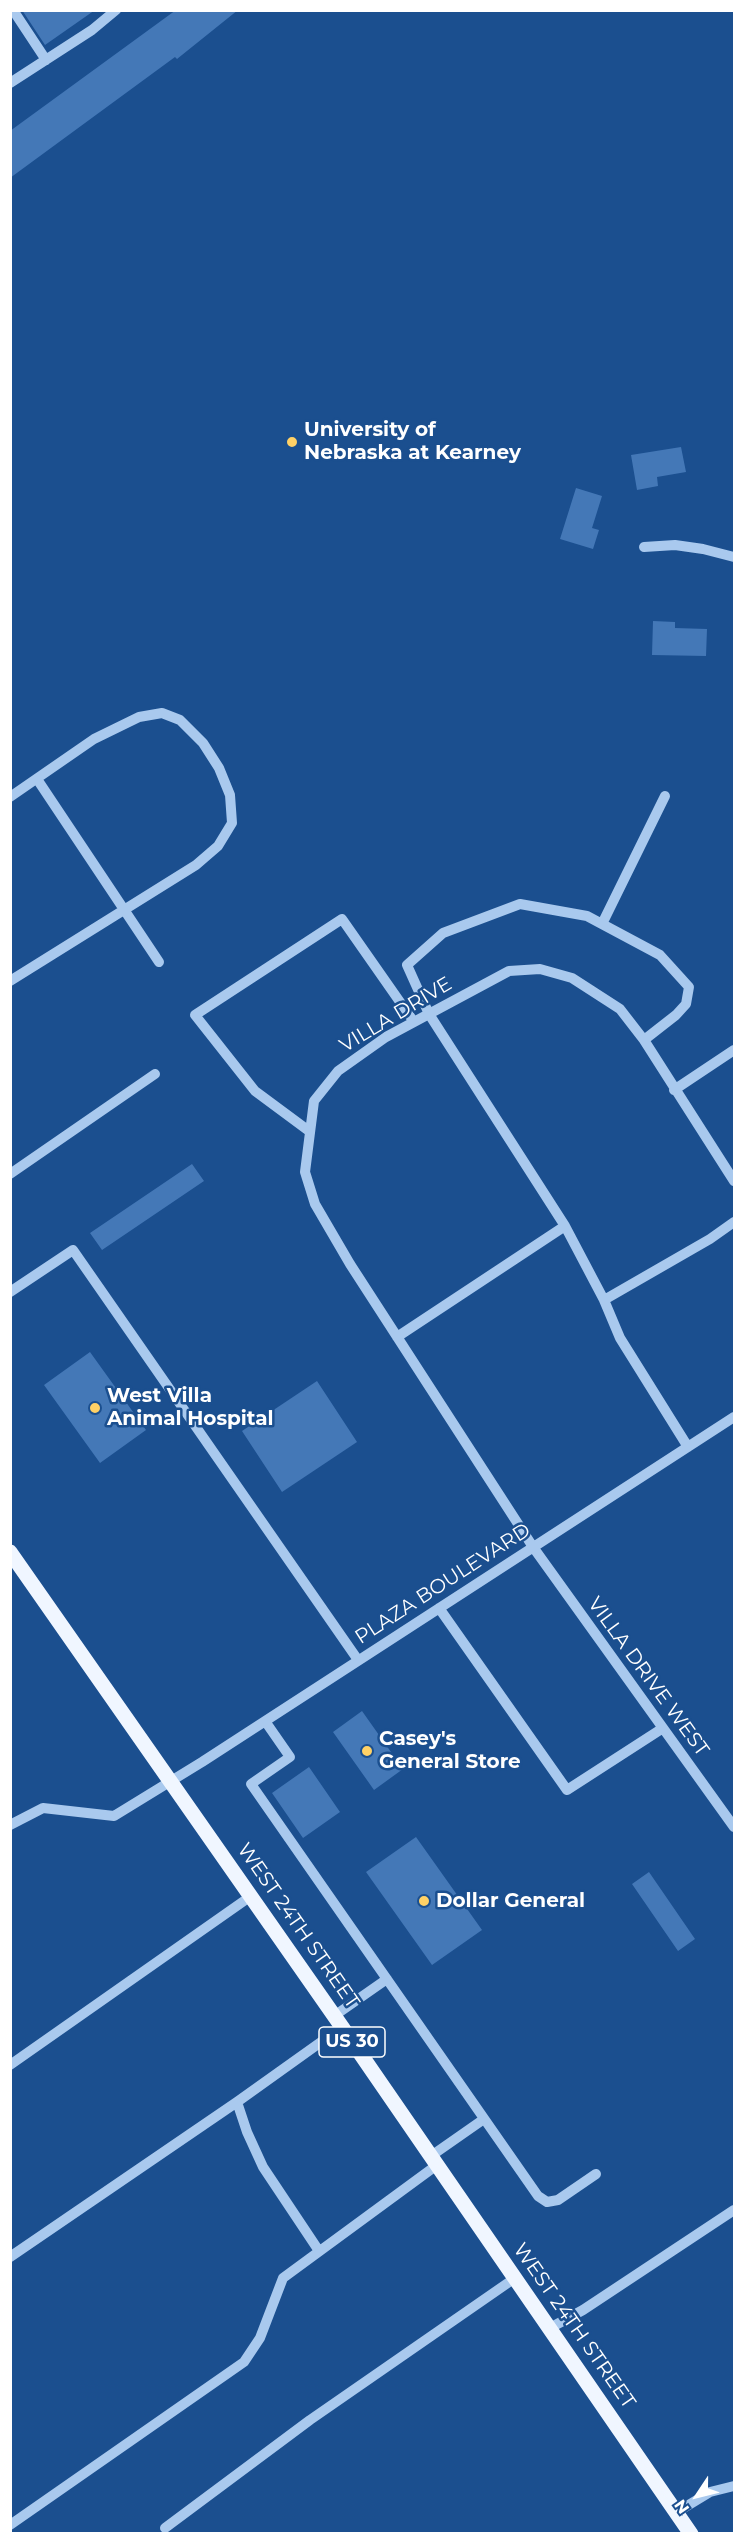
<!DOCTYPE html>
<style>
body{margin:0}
#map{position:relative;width:745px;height:2544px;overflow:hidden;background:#1b4f8f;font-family:Montserrat,sans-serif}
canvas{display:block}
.frame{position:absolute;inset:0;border:12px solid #fff;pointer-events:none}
.north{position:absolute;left:667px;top:2466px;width:60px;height:60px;-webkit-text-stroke:4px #1b4f8f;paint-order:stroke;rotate:235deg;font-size:16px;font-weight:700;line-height:24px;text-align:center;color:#fff}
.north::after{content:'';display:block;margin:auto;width:21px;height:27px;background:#fff;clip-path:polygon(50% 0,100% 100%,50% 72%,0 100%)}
</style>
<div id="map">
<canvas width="745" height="2544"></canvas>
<div class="frame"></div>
<div class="north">N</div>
</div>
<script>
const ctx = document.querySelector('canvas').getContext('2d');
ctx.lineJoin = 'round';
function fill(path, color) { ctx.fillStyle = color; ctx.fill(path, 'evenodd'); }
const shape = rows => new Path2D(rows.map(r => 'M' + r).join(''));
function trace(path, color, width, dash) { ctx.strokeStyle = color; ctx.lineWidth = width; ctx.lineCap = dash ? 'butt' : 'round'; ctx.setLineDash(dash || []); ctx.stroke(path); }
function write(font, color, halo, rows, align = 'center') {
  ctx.font = font + ' Montserrat,sans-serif'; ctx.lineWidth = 5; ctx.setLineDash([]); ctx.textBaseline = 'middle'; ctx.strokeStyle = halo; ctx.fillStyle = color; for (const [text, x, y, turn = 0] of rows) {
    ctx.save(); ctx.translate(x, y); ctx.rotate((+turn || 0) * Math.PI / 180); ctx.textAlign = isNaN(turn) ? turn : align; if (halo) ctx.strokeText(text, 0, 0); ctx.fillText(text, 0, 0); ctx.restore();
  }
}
const building = shape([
 [22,10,95,10,45,45],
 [176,10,238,10,177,59,175,57,10,178,10,131],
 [681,447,686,472,657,477,658,486,637,490,631,455],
 [576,488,602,496,592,528,599,530,593,549,560,539],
 [653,621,675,622,675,628,707,629,706,656,652,655],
 [192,1164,204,1181,102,1250,90,1233],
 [90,1352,146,1430,100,1463,44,1385],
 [317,1381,357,1442,282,1492,242,1431],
 [362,1711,403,1769,374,1790,333,1732],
 [309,1767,340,1812,303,1838,272,1793],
 [416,1837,482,1930,432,1965,366,1872],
 [649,1872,695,1939,678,1951,632,1884]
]);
const minor = shape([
 [13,10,46,60],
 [10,83,92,30,116,10],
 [644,547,675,545,703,549,734,557],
 [37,779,159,962],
 [10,797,94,739,139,717,162,713,180,720,203,743,219,768,230,795,232,823,218,846,196,865,10,981],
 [602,924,665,796],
 [644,1040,676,1015,686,1004,689,987,660,955,587,916,520,904,443,933,407,965,429,1014,565,1226,604,1300,620,1338,688,1447],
 [674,1090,734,1050],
 [309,1131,255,1091,195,1015,342,919,414,1022],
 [10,1174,155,1074],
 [734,1181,644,1040,620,1009,572,978,540,969,509,971,386,1037,338,1071,314,1101,305,1172,315,1204,350,1264,533,1547,734,1827],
 [10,1292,73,1250,358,1660],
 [604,1300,710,1239,734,1222],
 [397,1337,565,1226],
 [439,1608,567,1790,663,1728],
 [265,1721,290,1757,251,1784,538,2196,547,2202,558,2200,596,2174],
 [10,1825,43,1808,114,1816,202,1762,734,1417],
 [334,2016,387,1979],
 [10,2065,251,1896],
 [237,2102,247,2132,263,2167,319,2251],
 [431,2156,484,2119],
 [10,2257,237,2102,342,2027],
 [550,2328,583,2310,734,2210],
 [677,2512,710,2492,734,2486],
 [10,2525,244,2362,260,2338,283,2278,437,2165],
 [165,2528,310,2420,515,2278]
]);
const major = shape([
 [10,1552,342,2027,691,2534]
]);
const markers = [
 [292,442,6,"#ffd166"],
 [95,1408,6,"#ffd166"],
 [367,1751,6,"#ffd166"],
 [424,1901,6,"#ffd166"]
];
const shields = [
 [352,2042,66]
];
const shieldNames = [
 ["US 30",352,2042]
];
const poiNames = [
 ["University of",304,430],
 ["Nebraska at Kearney",304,453],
 ["West Villa",107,1396],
 ["Animal Hospital",107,1419],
 ["Casey's",379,1739],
 ["General Store",379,1762],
 ["Dollar General",436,1901]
];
const streetNames = [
 ["VILLA DRIVE",396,1015,-31],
 ["PLAZA BOULEVARD",443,1584,-33],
 ["VILLA DRIVE WEST",648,1677,54],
 ["WEST 24TH STREET",298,1926,55],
 ["WEST 24TH STREET",574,2326,55]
];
fill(building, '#4478b7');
trace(minor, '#a9c9ee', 10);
trace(major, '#f0f6ff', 15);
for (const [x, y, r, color] of markers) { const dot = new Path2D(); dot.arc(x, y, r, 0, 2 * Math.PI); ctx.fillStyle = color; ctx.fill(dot); trace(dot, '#1b4f8f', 2); }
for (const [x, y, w] of shields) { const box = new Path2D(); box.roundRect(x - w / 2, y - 15, w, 30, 4.5); ctx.fillStyle = '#1b4f8f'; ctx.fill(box); trace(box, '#fff', 1.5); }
write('bold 18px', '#fff', null, shieldNames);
write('bold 20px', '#fff', '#1b4f8f', poiNames, 'left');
write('20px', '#fff', '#1b4f8f', streetNames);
</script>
